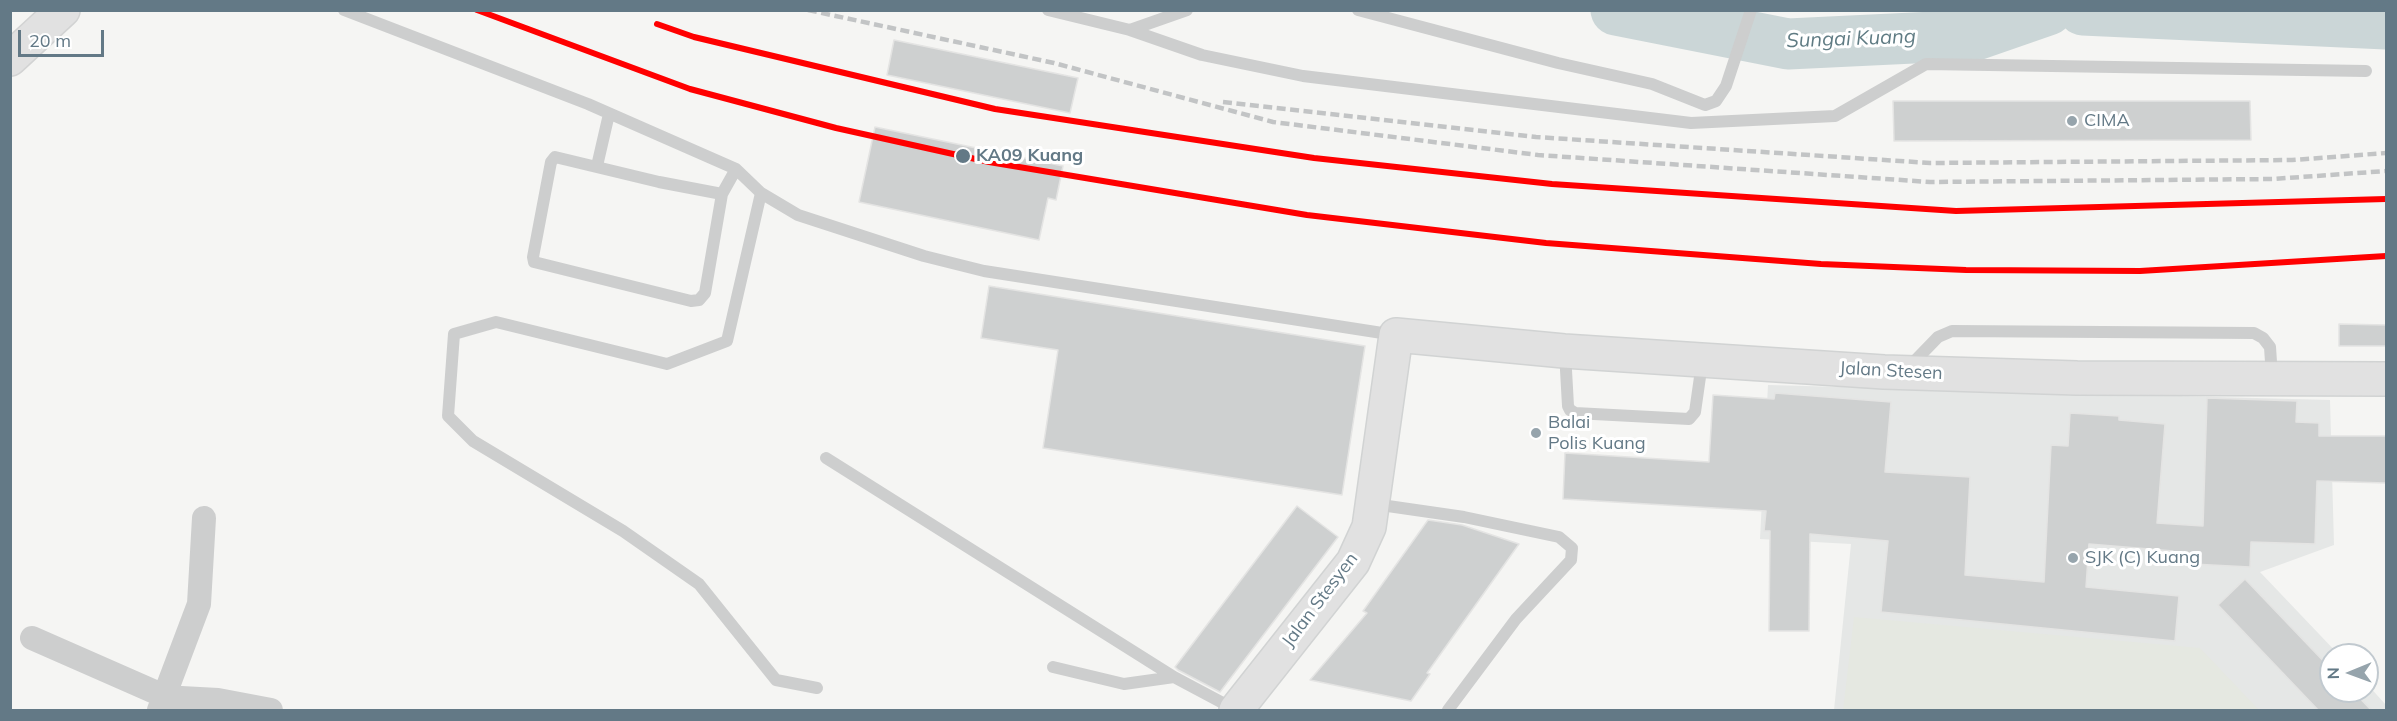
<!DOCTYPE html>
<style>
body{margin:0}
#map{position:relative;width:2397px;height:721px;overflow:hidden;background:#f5f5f3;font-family:Mulish,sans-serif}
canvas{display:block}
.frame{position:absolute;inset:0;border:12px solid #637986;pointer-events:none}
.north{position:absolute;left:2319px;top:643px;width:60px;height:60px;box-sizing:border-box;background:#fff;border:2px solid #c1c9cf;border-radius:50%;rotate:269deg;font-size:16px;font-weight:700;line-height:24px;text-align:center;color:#637986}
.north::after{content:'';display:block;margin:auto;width:21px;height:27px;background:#96a4ac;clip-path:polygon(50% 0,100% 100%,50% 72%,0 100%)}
.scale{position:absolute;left:18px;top:30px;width:86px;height:27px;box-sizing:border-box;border:3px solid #637986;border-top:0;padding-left:8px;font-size:18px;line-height:21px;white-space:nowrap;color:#637986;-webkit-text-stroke:4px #fff;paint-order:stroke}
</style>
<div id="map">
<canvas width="2397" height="721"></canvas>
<div class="frame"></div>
<div class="north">N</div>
<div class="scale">20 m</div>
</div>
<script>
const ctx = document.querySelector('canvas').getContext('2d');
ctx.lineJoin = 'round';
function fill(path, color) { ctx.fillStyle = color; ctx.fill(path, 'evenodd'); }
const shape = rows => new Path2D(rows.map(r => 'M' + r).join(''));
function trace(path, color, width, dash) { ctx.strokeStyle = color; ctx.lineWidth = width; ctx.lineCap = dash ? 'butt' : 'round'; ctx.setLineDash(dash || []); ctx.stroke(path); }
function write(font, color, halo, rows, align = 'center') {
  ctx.font = font + ' Mulish,sans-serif'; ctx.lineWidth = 6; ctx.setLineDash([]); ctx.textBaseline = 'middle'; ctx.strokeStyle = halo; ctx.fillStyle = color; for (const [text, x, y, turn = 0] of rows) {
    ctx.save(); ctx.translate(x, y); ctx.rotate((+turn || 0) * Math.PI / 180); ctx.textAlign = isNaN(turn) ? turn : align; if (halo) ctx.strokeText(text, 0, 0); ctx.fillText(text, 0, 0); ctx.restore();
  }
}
const built = shape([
 [1768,385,2330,400,2334,545,2260,572,2339,655,2331,655,2331,691,2367,691,2367,684,2386,705,2386,710,1834,710,1851,544,1760,539]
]);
const green = shape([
 [1854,617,2200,648,2259,710,1843,710]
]);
const river = shape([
 [1616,10,1788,44,1976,35,2048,10],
 [2083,10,2386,24]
]);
const building = shape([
 [894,40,1078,78,1070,113,887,75,894,40],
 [1893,101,2250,101,2251,140,1894,141,1893,101],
 [875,127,1063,166,1056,200,1048,198,1039,240,859,202,875,127],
 [989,286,1365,346,1342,495,1043,448,1058,350,981,338,989,286],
 [2339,324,2386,325,2386,346,2339,346,2339,324],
 [1775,393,1891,402,1885,472,1970,477,1965,575,2044,582,2051,445,2068,446,2070,413,2119,416,2119,420,2165,424,2157,523,2203,526,2207,398,2297,401,2296,422,2319,423,2319,436,2386,436,2386,483,2317,481,2315,544,2251,542,2250,567,2173,563,2173,551,2089,544,2086,587,2179,596,2175,641,1881,612,1888,541,1810,534,1809,631,1769,631,1770,531,1764,531,1766,511,1563,499,1565,453,1709,462,1713,395,1774,399,1775,393],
 [1297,506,1338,537,1220,692,1178,670,1175,667,1297,506],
 [1428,520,1462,525,1519,544,1427,673,1430,674,1411,701,1310,680,1367,613,1363,611,1428,520],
 [2245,579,2331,669,2331,691,2353,691,2372,711,2319,711,2218,605,2245,579]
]);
const service = shape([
 [344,10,588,104,736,169,761,193,798,215,924,256,984,271,1395,335],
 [1048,10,1130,30,1202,55,1303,76,1691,123,1835,116,1926,64,2366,71],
 [1358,10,1558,63,1652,84,1705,105,1716,101,1726,86,1751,10],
 [1130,30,1187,10],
 [597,166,609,114],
 [761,193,727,341,667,364,496,322,454,334,448,416,473,441,623,531,699,584,776,680,817,688],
 [722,194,659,182,555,157,551,162,533,257,534,262,691,301,699,300,705,293,722,194,736,169],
 [1565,352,1568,406,1570,410,1575,413,1689,419,1695,412,1702,363],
 [1907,369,1938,337,1952,331,2254,333,2263,338,2270,347,2272,377],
 [826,458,1174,677],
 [1374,504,1464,517,1559,537,1572,548,1571,560,1516,619,1448,710],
 [1053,667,1124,684,1174,677,1236,710]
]);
const minor = shape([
 [32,638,164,696],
 [161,707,181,698,218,700,271,710],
 [159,710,199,604,204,518]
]);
const secondary = shape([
 [1236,710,1353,562,1369,527,1396,335,1564,351,1884,372,2077,378,2386,379]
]);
const motorway = shape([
 [10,59,63,10]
]);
const rail = shape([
 [808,10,1054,63,1273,122,1538,155,1930,182,2273,179,2386,171],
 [1223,102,1536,137,1930,163,2292,160,2386,153]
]);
const rail1 = shape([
 [477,10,690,89,836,128,989,162,1307,215,1546,243,1821,264,1966,270,2140,271,2386,256],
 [657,24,694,37,995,109,1314,158,1552,184,1956,211,2386,199]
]);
const markers = [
 [2072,121,6,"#96a4ac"],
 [963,156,8,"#637986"],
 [1536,433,6,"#96a4ac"],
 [2073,558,6,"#96a4ac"]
];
const poiNames = [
 ["CIMA",2084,121],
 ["Balai",1548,423],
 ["Polis Kuang",1548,444],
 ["SJK (C) Kuang",2085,558]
];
const stopNames = [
 ["KA09 Kuang",976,156]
];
const streetNames = [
 ["Jalan Stesen",1891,371,3],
 ["Jalan Stesyen",1320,600,-53]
];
const waterNames = [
 ["Sungai Kuang",1851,39,-2]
];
fill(built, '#e5e7e6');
fill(green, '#e5e8e1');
trace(river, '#cbd6d7', 51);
fill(building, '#ced0d0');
trace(building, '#e4e4e3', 1.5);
trace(secondary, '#d1d3d3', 36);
trace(motorway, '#d2d3d3', 36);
trace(service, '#cdcece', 12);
trace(minor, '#cdcece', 24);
trace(secondary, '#e1e1e1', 33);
trace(motorway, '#e1e1e1', 33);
trace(rail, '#c2c4c5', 4.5, [9, 4.5]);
trace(rail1, '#f00', 6);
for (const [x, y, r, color] of markers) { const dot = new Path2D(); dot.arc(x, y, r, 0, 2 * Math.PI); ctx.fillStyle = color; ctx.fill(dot); trace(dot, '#fff', 2); }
write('18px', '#637986', '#fff', poiNames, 'left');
write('bold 18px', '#637986', '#fff', stopNames, 'left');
write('18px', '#637986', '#fff', streetNames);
write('italic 20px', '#5f7b83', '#fff', waterNames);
</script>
